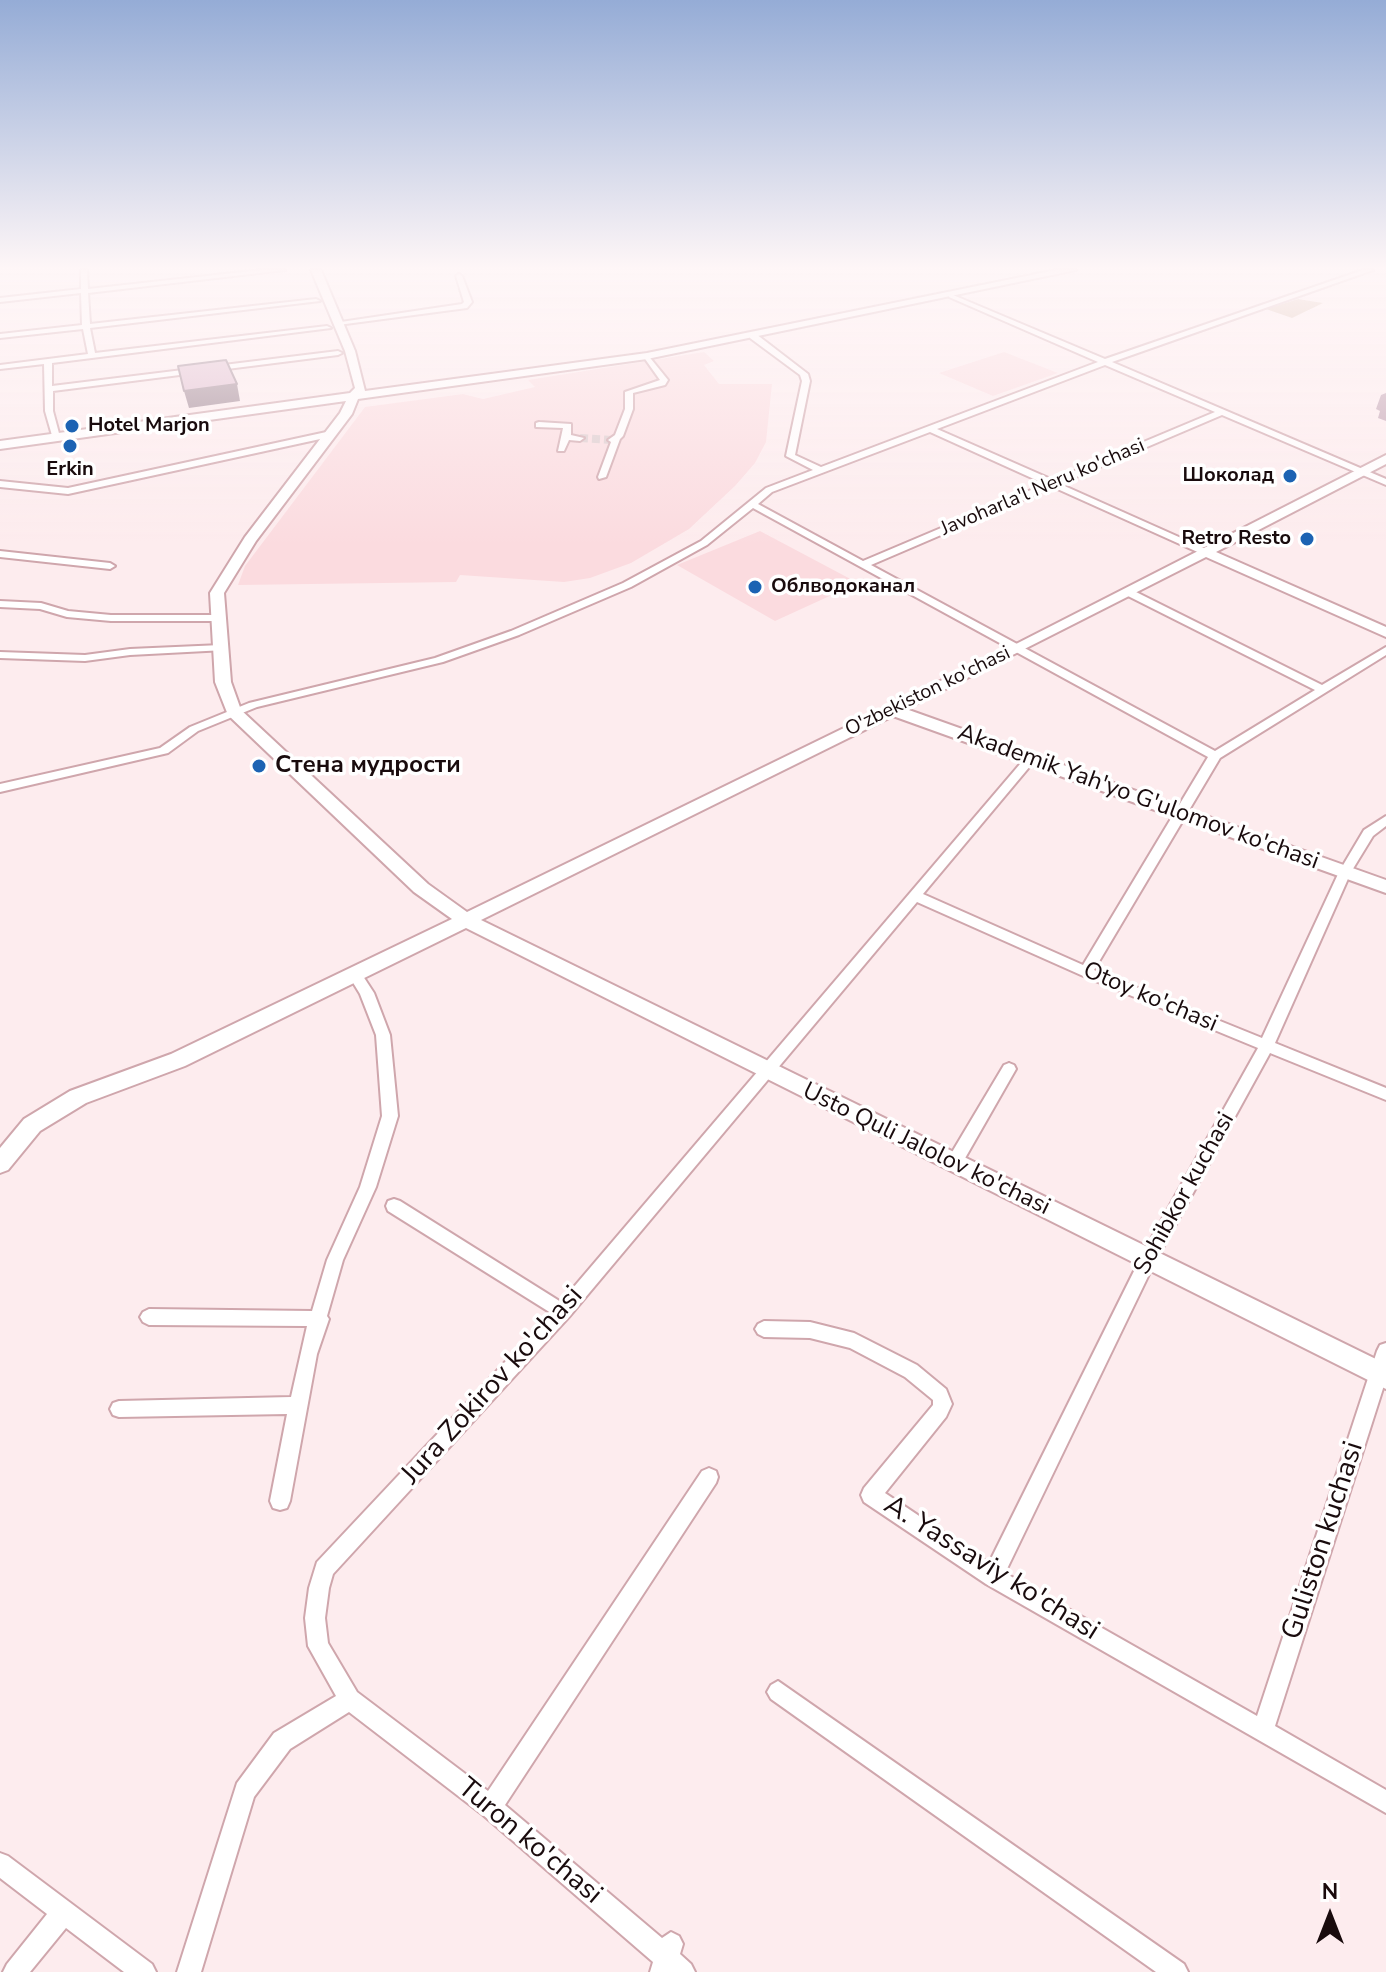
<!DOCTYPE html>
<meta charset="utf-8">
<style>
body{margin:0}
#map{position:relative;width:1386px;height:1972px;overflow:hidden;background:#fdecee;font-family:"Nunito Sans",sans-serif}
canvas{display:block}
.north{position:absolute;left:1290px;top:1876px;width:80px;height:80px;-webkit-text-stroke:6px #fff;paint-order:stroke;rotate:0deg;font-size:22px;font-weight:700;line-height:32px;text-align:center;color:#190b0d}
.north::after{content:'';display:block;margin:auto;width:28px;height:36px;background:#190b0d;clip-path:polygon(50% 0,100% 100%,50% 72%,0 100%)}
</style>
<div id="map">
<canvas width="1386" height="1972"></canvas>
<div class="north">N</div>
</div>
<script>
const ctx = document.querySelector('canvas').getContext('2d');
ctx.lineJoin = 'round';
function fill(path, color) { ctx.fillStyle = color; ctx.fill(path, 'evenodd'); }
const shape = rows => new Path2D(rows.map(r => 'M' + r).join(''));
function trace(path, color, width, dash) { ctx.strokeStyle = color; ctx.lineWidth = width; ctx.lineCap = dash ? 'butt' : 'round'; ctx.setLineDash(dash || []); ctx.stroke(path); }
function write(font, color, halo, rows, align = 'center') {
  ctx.font = font + ' "Nunito Sans",sans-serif'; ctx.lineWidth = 7; ctx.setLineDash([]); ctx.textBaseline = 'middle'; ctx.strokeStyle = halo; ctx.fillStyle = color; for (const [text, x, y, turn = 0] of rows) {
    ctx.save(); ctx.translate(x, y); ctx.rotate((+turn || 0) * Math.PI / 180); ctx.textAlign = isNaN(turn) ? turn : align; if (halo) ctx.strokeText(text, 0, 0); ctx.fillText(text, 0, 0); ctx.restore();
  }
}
const built = shape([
 [704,352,714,361,704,365,719,384,772,384,766,442,755,463,735,486,689,529,631,563,590,578,564,582,460,575,456,582,238,585,245,566,365,407,463,394,483,399,535,387,528,380],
 [1004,352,1058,373,993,396,939,373],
 [760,531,858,583,775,621,677,565]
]);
const forest = shape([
 [1298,299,1323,303,1292,318,1266,309]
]);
const streetTunnel = shape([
 [580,438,612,440]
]);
const street = shape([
 [81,270,87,270,88,289,261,270,285,270,88,293,90,324,316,299,320,301,90,328,95,353,327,326,331,328,52,363,52,386,338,351,342,353,338,355,53,391,53,411,60,437,53,439,45,411,44,364,0,369,0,365,88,354,83,329,0,338,0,334,82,325,81,293,0,302,0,298,81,289,81,270],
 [1363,270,1373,270,1112,362,1386,479,1386,485,1222,415,1060,484,1208,550,1208,554,1202,554,1053,487,871,565,1215,751,1315,690,1124,594,1124,590,1132,590,1322,685,1386,647,1386,655,1220,758,1094,970,1262,1038,1339,872,1364,830,1386,816,1386,826,1373,836,1351,872,1275,1043,1386,1088,1386,1100,1270,1053,1154,1264,1005,1573,1257,1716,1377,1351,1380,1345,1386,1343,1386,1379,1275,1726,1386,1790,1386,1813,986,1584,864,1502,861,1495,864,1488,933,1405,933,1400,905,1377,850,1348,810,1338,764,1337,758,1334,755,1329,758,1324,764,1321,810,1322,854,1333,917,1365,946,1389,952,1404,946,1417,885,1493,989,1563,1142,1255,1258,1048,1081,975,917,902,569,1317,333,1574,329,1588,325,1618,328,1643,357,1692,488,1791,702,1471,709,1468,716,1471,718,1477,716,1483,505,1805,662,1938,671,1932,679,1936,683,1944,680,1954,691,1964,695,1972,650,1972,653,1962,483,1815,349,1712,290,1749,254,1797,201,1972,177,1972,237,1783,274,1733,336,1696,308,1646,305,1618,309,1588,317,1562,551,1313,388,1211,386,1206,388,1201,394,1199,400,1201,561,1302,1026,757,1034,757,1036,759,923,894,1083,965,1208,757,753,508,707,545,631,587,519,635,443,662,257,707,198,731,168,753,0,792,0,784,160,748,190,727,249,703,435,658,511,631,623,583,701,541,766,488,813,470,786,456,802,381,800,375,750,338,750,334,756,334,808,374,810,381,795,455,821,467,1098,362,949,297,949,295,953,295,1105,359,1363,270],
 [1105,365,1215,412,1053,480,937,429,1105,365],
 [930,432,1045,484,863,561,758,504,772,492,930,432],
 [459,274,462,276,472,302,467,308,338,325,334,323,462,304,464,302,456,276,459,274],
 [647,354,668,380,665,385,633,393,633,409,623,436,620,439,606,477,599,479,598,477,611,442,608,440,615,435,625,409,625,392,660,380,643,356,647,354],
 [539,422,571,424,571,435,584,438,580,441,569,440,564,451,558,451,563,428,536,427,536,423,539,422],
 [331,431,335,434,334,436,68,494,0,487,0,481,68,488,331,431],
 [0,551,110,563,115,566,110,569,0,557,0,551],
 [0,601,41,603,68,611,111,615,217,615,222,618,217,621,111,621,67,617,40,609,0,607,0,601],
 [221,645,225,646,225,650,130,655,85,661,0,658,0,652,85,655,130,649,221,645],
 [356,971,361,973,374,993,390,1035,398,1116,376,1187,343,1260,327,1316,329,1319,317,1354,290,1501,287,1508,280,1510,273,1508,270,1501,287,1414,119,1417,113,1415,110,1409,113,1403,119,1401,291,1397,307,1326,149,1325,143,1322,140,1317,143,1312,149,1309,312,1311,327,1260,360,1187,382,1116,376,1035,360,994,349,976,356,971],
 [1009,1063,1014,1065,1016,1069,960,1167,954,1169,948,1167,946,1163,948,1159,1004,1065,1009,1063],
 [778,1681,1184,1964,1188,1972,1156,1972,771,1699,767,1692,771,1685,778,1681],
 [0,1853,8,1856,152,1964,156,1972,124,1972,66,1928,30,1972,3,1972,7,1964,47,1914,0,1878,0,1853]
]);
const secondary = shape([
 [311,270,321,270,355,351,365,391,647,353,1056,270,1076,270,647,359,358,399,352,414,256,541,224,593,231,682,241,710,428,884,467,912,1016,644,1386,455,1386,464,1216,552,1386,627,1386,637,1206,557,906,709,1386,880,1386,893,893,716,481,920,1386,1364,1386,1389,466,928,185,1066,86,1103,40,1131,8,1170,0,1173,0,1148,24,1119,70,1091,171,1054,452,919,414,892,228,715,215,682,210,593,245,537,340,413,346,401,0,449,0,441,350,393,355,388,345,351,311,270]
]);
const wall = shape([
 [1386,393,1386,421,1378,418,1380,411,1376,409,1381,395]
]);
const shadedWall = shape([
 [237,384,240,401,189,408,184,391]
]);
const building = shape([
 [226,360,237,384,184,391,178,366,226,360]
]);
const markers = [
 [72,426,8,"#1c63b3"],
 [70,446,8,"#1c63b3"],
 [1290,476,8,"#1c63b3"],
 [1307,539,8,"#1c63b3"],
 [755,587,8,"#1c63b3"],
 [259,766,8,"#1c63b3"]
];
const farPoinames = [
 ["Hotel Marjon",88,426],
 ["Erkin",70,470,"center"],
 ["Шоколад",1274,476,"right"],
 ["Retro Resto",1291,539,"right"],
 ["Облводоканал",771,587]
];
const farStreetnames = [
 ["Javoharla'l Neru ko'chasi",1043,488,-23],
 ["O'zbekiston ko'chasi",928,692,-26]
];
const poiNames = [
 ["Стена мудрости",275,766]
];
const streetNames = [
 ["Akademik Yah'yo G'ulomov ko'chasi",1138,798,20],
 ["Otoy ko'chasi",1150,998,23],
 ["Usto Quli Jalolov ko'chasi",926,1150,26],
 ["Sohibkor kuchasi",1185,1194,-61]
];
const nearStreetnames = [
 ["Jura Zokirov ko'chasi",493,1386,-48],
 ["Guliston kuchasi",1324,1541,-72],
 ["A. Yassaviy ko'chasi",991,1569,32],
 ["Turon ko'chasi",529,1842,40]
];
fill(built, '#fbdbdf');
fill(forest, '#d2b19c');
trace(streetTunnel, '#dbcacc', 8, [8, 4]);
trace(street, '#cfa6ac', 4);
trace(secondary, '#cfa6ac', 4);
fill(street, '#fff');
fill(secondary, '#fff');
fill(wall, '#c0a1b1');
fill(shadedWall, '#9c8390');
fill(building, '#dfbbce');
trace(building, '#9c8390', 2);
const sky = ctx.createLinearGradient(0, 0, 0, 546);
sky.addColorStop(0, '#95acd6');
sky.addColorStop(0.49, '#fef6f7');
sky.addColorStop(1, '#fef6f700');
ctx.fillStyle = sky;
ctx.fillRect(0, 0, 1386, 546);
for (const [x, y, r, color] of markers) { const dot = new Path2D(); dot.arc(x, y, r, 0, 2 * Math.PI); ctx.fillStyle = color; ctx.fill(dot); trace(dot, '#fff', 3); }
write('bold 20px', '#190b0d', '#fff', farPoinames, 'left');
write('20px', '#190b0d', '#fff', farStreetnames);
write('bold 24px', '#190b0d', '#fff', poiNames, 'left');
write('24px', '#190b0d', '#fff', streetNames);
write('28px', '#190b0d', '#fff', nearStreetnames);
</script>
